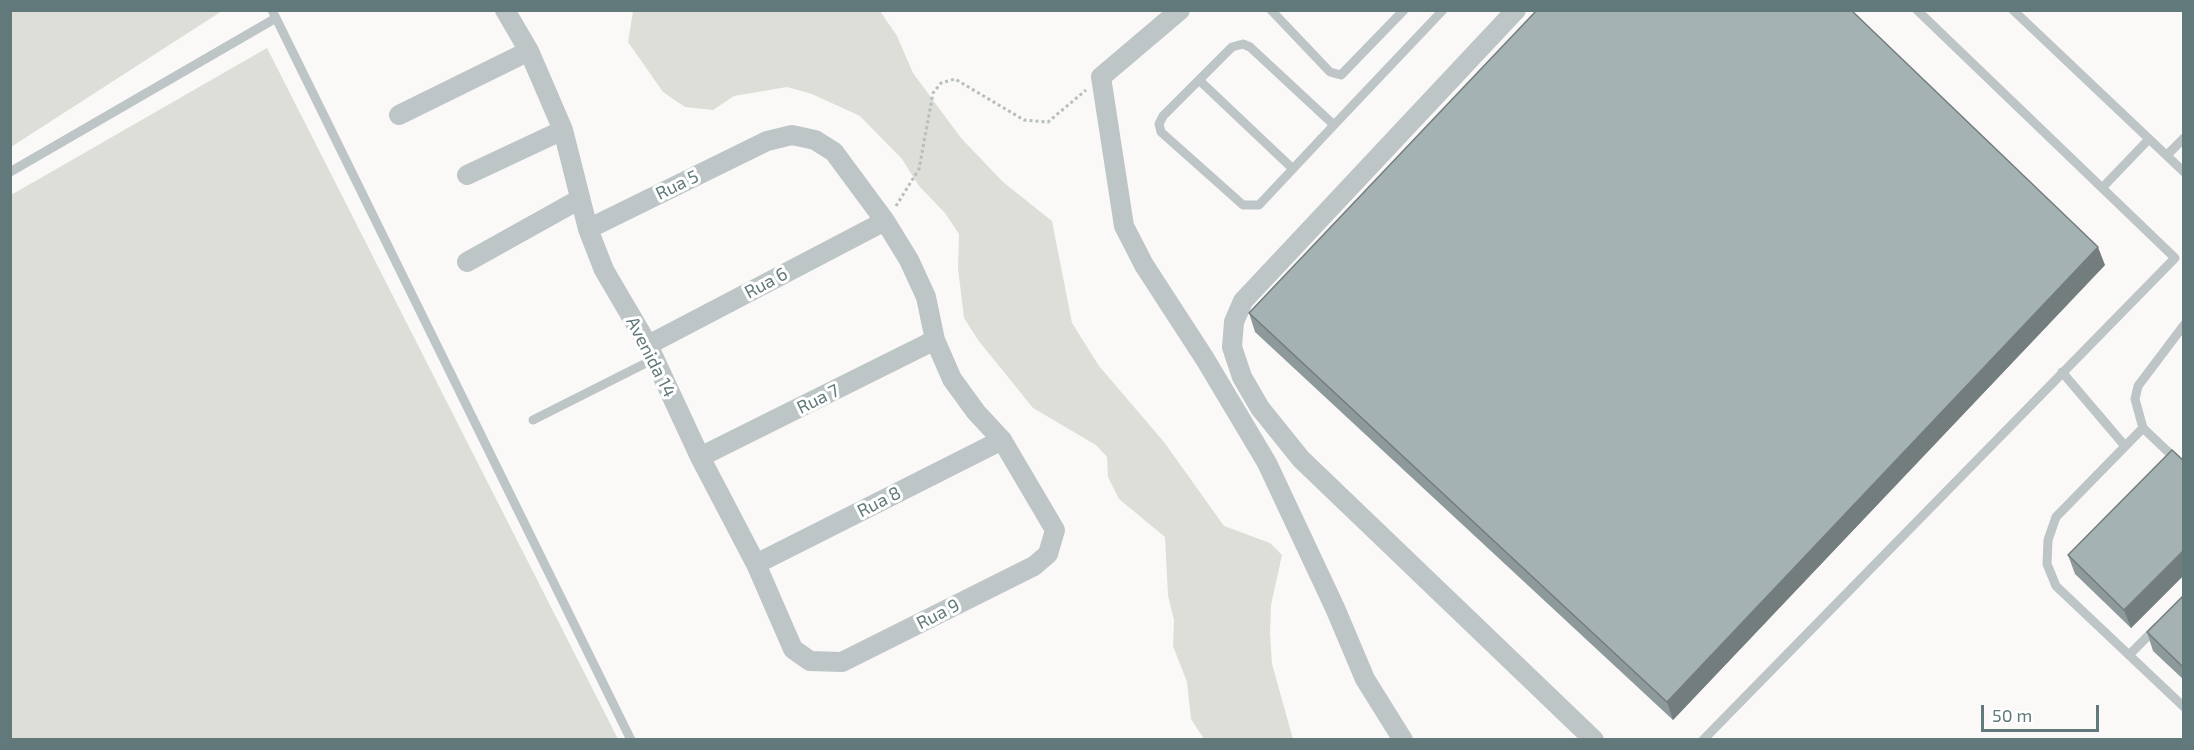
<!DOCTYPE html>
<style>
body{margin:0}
#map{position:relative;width:2194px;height:750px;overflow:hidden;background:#faf9f8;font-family:"Exo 2",sans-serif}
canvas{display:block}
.frame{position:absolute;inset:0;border:12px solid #62797b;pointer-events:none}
.scale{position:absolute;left:1981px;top:705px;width:118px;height:27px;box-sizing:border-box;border:3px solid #62797b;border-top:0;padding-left:8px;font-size:18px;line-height:21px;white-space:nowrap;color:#62797b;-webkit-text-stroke:4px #fff;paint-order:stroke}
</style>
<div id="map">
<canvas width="2194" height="750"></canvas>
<div class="frame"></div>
<div class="scale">50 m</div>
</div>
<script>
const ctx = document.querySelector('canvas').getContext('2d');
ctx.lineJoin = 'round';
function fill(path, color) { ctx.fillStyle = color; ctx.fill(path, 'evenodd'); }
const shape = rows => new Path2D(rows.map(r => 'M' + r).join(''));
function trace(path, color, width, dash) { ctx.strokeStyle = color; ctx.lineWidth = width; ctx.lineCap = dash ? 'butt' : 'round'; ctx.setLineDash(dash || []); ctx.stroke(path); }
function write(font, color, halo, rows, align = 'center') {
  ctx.font = font + ' "Exo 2",sans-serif'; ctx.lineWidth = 6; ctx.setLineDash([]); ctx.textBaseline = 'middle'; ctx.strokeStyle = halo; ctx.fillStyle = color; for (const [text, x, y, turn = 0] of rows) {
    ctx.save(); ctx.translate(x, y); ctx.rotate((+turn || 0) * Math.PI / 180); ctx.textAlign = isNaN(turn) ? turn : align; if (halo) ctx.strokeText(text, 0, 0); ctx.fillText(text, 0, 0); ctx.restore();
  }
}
const green = shape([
 [11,10,222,10,222,11,11,147],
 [633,11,880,11,897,36,913,73,961,138,1003,182,1052,221,1072,323,1099,366,1164,442,1224,526,1270,543,1282,555,1271,605,1270,633,1272,664,1293,739,1204,739,1191,719,1187,682,1173,646,1174,620,1168,596,1165,537,1119,499,1108,477,1107,457,1096,445,1033,408,978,340,964,318,958,268,959,234,945,213,919,186,902,159,860,116,812,94,787,87,734,96,713,110,685,107,663,92,628,42],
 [267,48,618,739,11,739,11,195]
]);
const path = shape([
 [896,206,919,169,933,93,941,83,955,79,1024,120,1048,122,1086,90]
]);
const lane = shape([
 [272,10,631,740],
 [1271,10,1330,72,1341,75,1404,10],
 [2013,10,2184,172],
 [1199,80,1293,169],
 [1334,125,1250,47,1243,44,1232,47,1163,116,1159,124,1161,132,1243,205,1259,205,1334,125,1443,10],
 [2167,155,2184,138],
 [10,172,276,18],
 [2103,187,2149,139],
 [2184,325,2138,386,2135,399,2143,428,2184,467],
 [2062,372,2125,446],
 [533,420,654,359],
 [2143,428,2056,517,2048,540,2047,564,2056,586,2184,707],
 [2129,655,2157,627],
 [1703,740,2175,258,1917,10]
]);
const street = shape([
 [505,10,529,51,563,130,588,229,604,270,648,345,700,457,756,564,793,649,810,661,842,662,1034,566,1048,554,1055,530,1002,440,976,412,952,379,935,340,926,297,909,260,885,221,834,152,815,140,792,135,767,141,588,229],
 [1180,10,1101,77,1124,226,1144,265,1205,359,1267,463,1335,608,1365,679,1403,740],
 [1516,10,1243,301,1234,322,1232,347,1242,377,1260,408,1301,459,1594,740],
 [399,115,529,51],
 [467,175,563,130],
 [467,262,580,199],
 [648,345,885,221],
 [700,457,935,340],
 [756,564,1002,440]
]);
const wall = shape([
 [2105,265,1673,720,1255,332,1249,313],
 [2184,461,2184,575,2131,628,2075,574,2068,555],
 [2184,595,2184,680,2153,651,2147,632]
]);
const shadedWall = shape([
 [2098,247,2105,265,1673,720,1667,702],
 [2184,550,2184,575,2131,628,2124,610]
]);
const building = shape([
 [1537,10,1851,10,2098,247,1667,702,1249,313,1537,10],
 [2172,450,2184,461,2184,550,2124,610,2068,555,2172,450],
 [2184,595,2184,668,2147,632,2184,595]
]);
const streetNames = [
 ["Rua 5",677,185,-26],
 ["Rua 6",766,283,-28],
 ["Avenida 14",651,357,63],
 ["Rua 7",818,399,-26],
 ["Rua 8",879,502,-27],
 ["Rua 9",938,614,-27]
];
fill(green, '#dcded7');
trace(path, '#b8bebe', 3, [3, 3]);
trace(lane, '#bdc5c6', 9);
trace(street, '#bdc5c6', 20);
fill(wall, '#8d999a');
fill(shadedWall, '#737d7d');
fill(building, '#a4b2b3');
trace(building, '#737d7d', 1.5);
write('18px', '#62797b', '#fff', streetNames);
</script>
